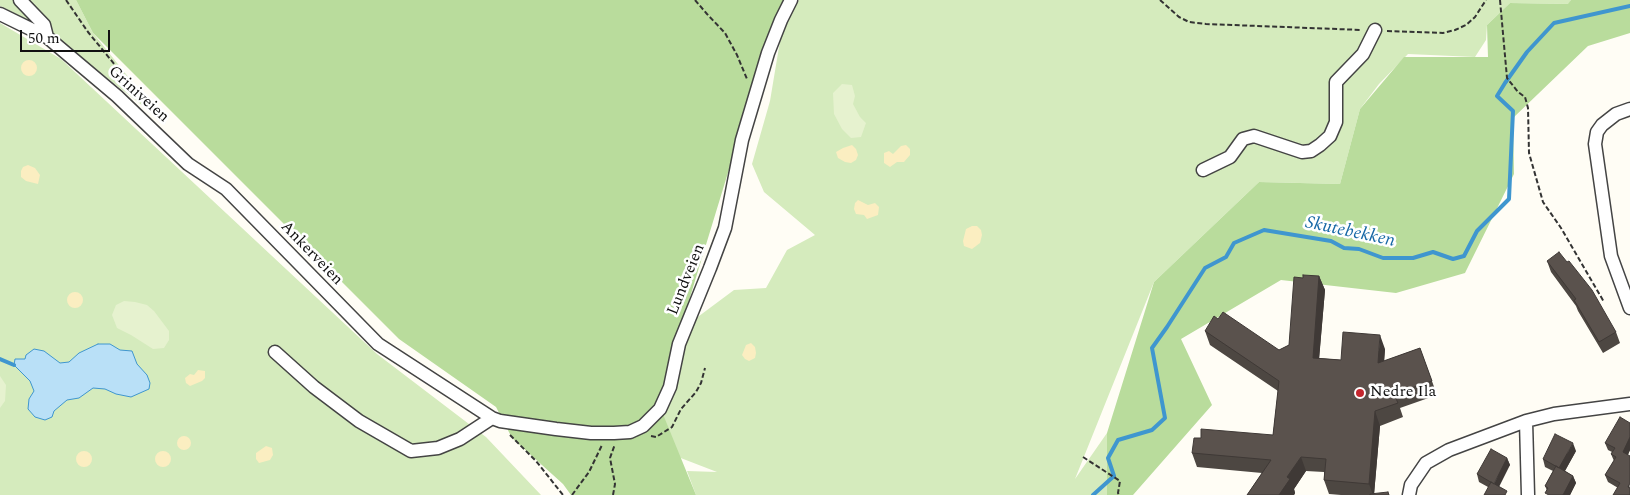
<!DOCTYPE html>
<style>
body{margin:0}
#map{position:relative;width:1630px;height:495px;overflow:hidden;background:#fffdf5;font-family:Spectral,serif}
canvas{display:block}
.scale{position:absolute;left:20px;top:30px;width:90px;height:22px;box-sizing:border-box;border:2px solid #111;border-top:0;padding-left:6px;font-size:15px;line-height:18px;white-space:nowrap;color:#111;-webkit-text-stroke:4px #fff;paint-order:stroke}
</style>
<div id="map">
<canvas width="1630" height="495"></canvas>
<div class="scale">50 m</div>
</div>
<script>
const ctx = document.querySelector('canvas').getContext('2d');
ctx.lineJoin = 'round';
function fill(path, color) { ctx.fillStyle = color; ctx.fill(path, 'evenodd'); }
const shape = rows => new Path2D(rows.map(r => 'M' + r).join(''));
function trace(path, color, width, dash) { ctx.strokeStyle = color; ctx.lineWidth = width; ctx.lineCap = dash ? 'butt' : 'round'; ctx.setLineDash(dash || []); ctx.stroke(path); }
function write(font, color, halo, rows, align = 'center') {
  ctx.font = font + ' Spectral,serif'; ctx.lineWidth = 5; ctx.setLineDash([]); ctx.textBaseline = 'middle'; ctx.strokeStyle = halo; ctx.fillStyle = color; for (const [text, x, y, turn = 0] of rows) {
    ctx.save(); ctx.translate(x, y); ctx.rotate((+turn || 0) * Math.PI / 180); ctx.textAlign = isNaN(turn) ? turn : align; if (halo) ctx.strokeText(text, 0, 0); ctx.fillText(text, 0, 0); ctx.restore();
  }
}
const green = shape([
 [0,0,76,0,93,33,166,124,39,25,0,6],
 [799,0,1571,0,1569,4,1510,3,1487,25,1486,40,1475,57,1408,54,1379,84,1360,109,1340,184,1259,182,1154,282,1075,479,1107,433,1107,495,696,495,687,471,717,472,647,445,691,322,734,290,766,288,787,250,815,235,764,192,752,164,770,101,782,29],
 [0,23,61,59,377,354,486,437,541,495,0,495]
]);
const forest = shape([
 [76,0,794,0,759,71,658,402,696,495,571,495,563,484,512,438,496,407,399,339,93,33],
 [1571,0,1630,0,1630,33,1588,46,1513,118,1514,174,1465,273,1396,293,1281,280,1181,339,1212,405,1133,495,1107,495,1107,433,1154,282,1259,182,1340,184,1360,109,1404,57,1488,57,1487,25,1510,3,1568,4]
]);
const sand = shape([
 '21 68a8 8 0 1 1 16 0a8 8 0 1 1-16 0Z',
 [852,145,856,149,858,155,856,160,851,163,845,162,838,158,836,152,843,148],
 [906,145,910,149,910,155,904,162,897,162,890,167,884,163,884,153,889,151,893,154,901,146],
 [28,165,35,168,40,175,38,184,26,181,21,177,21,171,23,167],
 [858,200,868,205,875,203,879,207,878,215,867,219,864,215,856,214,854,209,855,203],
 [972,226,977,226,981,230,982,235,980,243,972,249,964,246,963,241,966,229],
 '67 300a8 8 0 1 1 16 0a8 8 0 1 1-16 0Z',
 [751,343,755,347,756,353,755,358,749,361,745,359,742,355,746,345],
 [198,370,205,371,205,378,202,381,190,386,186,383,185,378,190,374,194,375],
 '177 443a7 7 0 1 1 14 0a7 7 0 1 1-14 0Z',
 [266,446,272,448,273,455,270,460,259,463,256,459,256,453],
 '155 459a8 8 0 1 1 16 0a8 8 0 1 1-16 0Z',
 '76 459a8 8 0 1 1 16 0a8 8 0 1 1-16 0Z'
]);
const pitch = shape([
 [842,84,852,85,855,96,853,104,860,117,866,123,861,137,851,138,842,129,834,114,833,93],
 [124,301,135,302,147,305,154,311,169,331,169,340,164,348,153,349,131,335,117,328,112,315,116,305],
 [0,376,6,385,5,401,0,408]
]);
const water = shape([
 [98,344,110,344,120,350,132,351,137,364,147,375,150,383,149,389,131,397,116,394,105,389,93,388,79,398,67,400,54,411,52,417,45,420,35,417,28,409,29,399,34,391,30,381,14,365,15,359,25,359,26,355,34,349,44,351,60,363,69,362,79,353,98,344]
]);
const stream = shape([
 [0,359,14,365],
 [1093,495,1114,476,1108,458,1118,440,1152,430,1165,418,1152,348,1167,327,1205,268,1226,257,1234,243,1264,230,1331,241,1344,248,1359,249,1383,258,1413,258,1433,252,1453,259,1464,256,1477,231,1509,199,1513,111,1497,96,1505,83,1527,52,1554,23,1630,6]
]);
const path = shape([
 [66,0,88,32,151,109,165,123],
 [695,0,707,14,725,33,737,55,747,79],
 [1160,0,1179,17,1189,22,1206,24,1362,30],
 [1500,0,1507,78,1518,92,1525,97,1528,108,1529,153,1543,202,1561,228,1604,302],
 [1387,31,1443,33,1455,30,1466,25,1475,17,1486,0],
 [510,435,536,461,563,495],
 [651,436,656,437,672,427,681,409,696,392,701,383,705,368],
 [1083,457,1120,481,1118,493,1119,495],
 [572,495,589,472,602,445],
 [613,495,615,484,610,458,615,444]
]);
const minor = shape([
 [20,0,44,25,47,37],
 [0,14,47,37,117,96,188,164,226,189,378,344,492,418,500,421,556,429,591,433,614,433,630,432,643,426,660,409,670,387,679,344,710,268,725,228,742,140,768,53,781,20,791,0],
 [1630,109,1616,114,1602,125,1597,132,1595,144,1611,256,1630,308],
 [1203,170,1230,157,1243,139,1254,136,1302,152,1311,151,1320,145,1330,136,1336,122,1336,82,1363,54,1375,30],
 [275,352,314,387,359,421,411,451,438,448,460,439,492,418],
 [1526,421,1528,495],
 [1409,495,1411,485,1426,463,1449,450,1526,421,1554,414,1630,404]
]);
const wall = shape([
 [1547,261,1616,332,1620,343,1603,353,1578,311,1576,306,1551,272],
 [1319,276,1325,290,1319,358,1341,360,1385,349,1384,361,1420,348,1437,395,1400,408,1403,417,1380,426,1374,494,1389,495,1341,495,1329,494,1324,480,1324,472,1306,471,1294,489,1295,493,1294,495,1247,495,1262,473,1197,467,1192,453,1201,438,1273,435,1278,391,1210,345,1205,331,1218,319,1279,350,1289,345,1303,278],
 [1630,423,1630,450,1628,455,1630,495,1608,482,1605,475,1614,461,1611,454,1612,452,1608,450,1605,443],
 [1576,451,1565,471,1573,476,1576,483,1570,495,1549,495,1545,486,1553,471,1545,467,1543,459],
 [1507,458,1510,465,1488,487,1479,482,1477,474]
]);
const shadedWall = shape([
 [1319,276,1325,290,1318,372,1313,358],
 [1380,335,1385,349,1383,377,1378,363],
 [1375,411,1380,426,1374,495,1373,495,1369,484],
 [1630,437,1630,450,1625,460,1623,452],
 [1573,443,1576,451,1562,476,1559,468],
 [1301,457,1306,471,1294,489,1295,493,1294,495,1279,495,1287,477],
 [1507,458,1510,465,1497,491,1494,484],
 [1573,476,1576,483,1570,495,1563,495]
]);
const building = shape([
 [1559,252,1567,262,1569,261,1592,290,1616,332,1599,342,1574,300,1576,299,1547,261,1559,252],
 [1303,275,1319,276,1313,358,1341,360,1343,332,1380,335,1378,363,1420,348,1432,381,1394,394,1398,403,1375,411,1369,484,1324,480,1326,459,1301,457,1287,477,1290,479,1279,495,1247,495,1271,460,1192,453,1194,438,1201,438,1201,429,1273,435,1279,381,1205,331,1214,316,1218,319,1223,312,1279,350,1289,345,1294,277,1303,278,1303,275],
 [1620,417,1630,423,1630,437,1623,452,1630,456,1630,483,1628,487,1630,488,1630,495,1613,495,1620,483,1605,475,1616,457,1611,454,1615,448,1605,443,1620,417],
 [1555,434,1573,443,1559,468,1543,459,1555,434],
 [1491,449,1507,458,1494,484,1477,474,1491,449],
 [1556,466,1573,476,1563,495,1549,495,1545,493,1548,488,1545,486,1556,466],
 [1491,482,1507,491,1505,495,1484,495,1491,482],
 [1388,492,1389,495,1370,495,1370,494,1388,492]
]);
const markers = [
 [1360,393,5,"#c4262e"]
];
const streetNames = [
 ["Griniveien",138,95,42],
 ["Ankerveien",311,254,46],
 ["Lundveien",687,280,-68]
];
const poiNames = [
 ["Nedre Ila",1370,393]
];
const waterNames = [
 ["Skutebekken",1350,233,12]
];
fill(green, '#d5ebbd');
fill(forest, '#b9dc9c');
fill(sand, '#fbeec1');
fill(pitch, '#e6f2cf');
fill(water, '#b9e0f7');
trace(water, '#3f96cf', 1);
trace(stream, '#3f96cf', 4);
trace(minor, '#444', 15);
trace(path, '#333', 2, [5, 2.5]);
trace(minor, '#fff', 12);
fill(wall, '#4d4742');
fill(shadedWall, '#3f3936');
fill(building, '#5a524d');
trace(building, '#3f3936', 1);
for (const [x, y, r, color] of markers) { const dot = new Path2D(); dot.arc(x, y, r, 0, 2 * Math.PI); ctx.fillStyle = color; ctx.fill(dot); trace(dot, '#fff', 2); }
write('16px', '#111', '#fff', streetNames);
write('16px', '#111', '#fff', poiNames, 'left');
write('italic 18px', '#1768a6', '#fff', waterNames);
</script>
